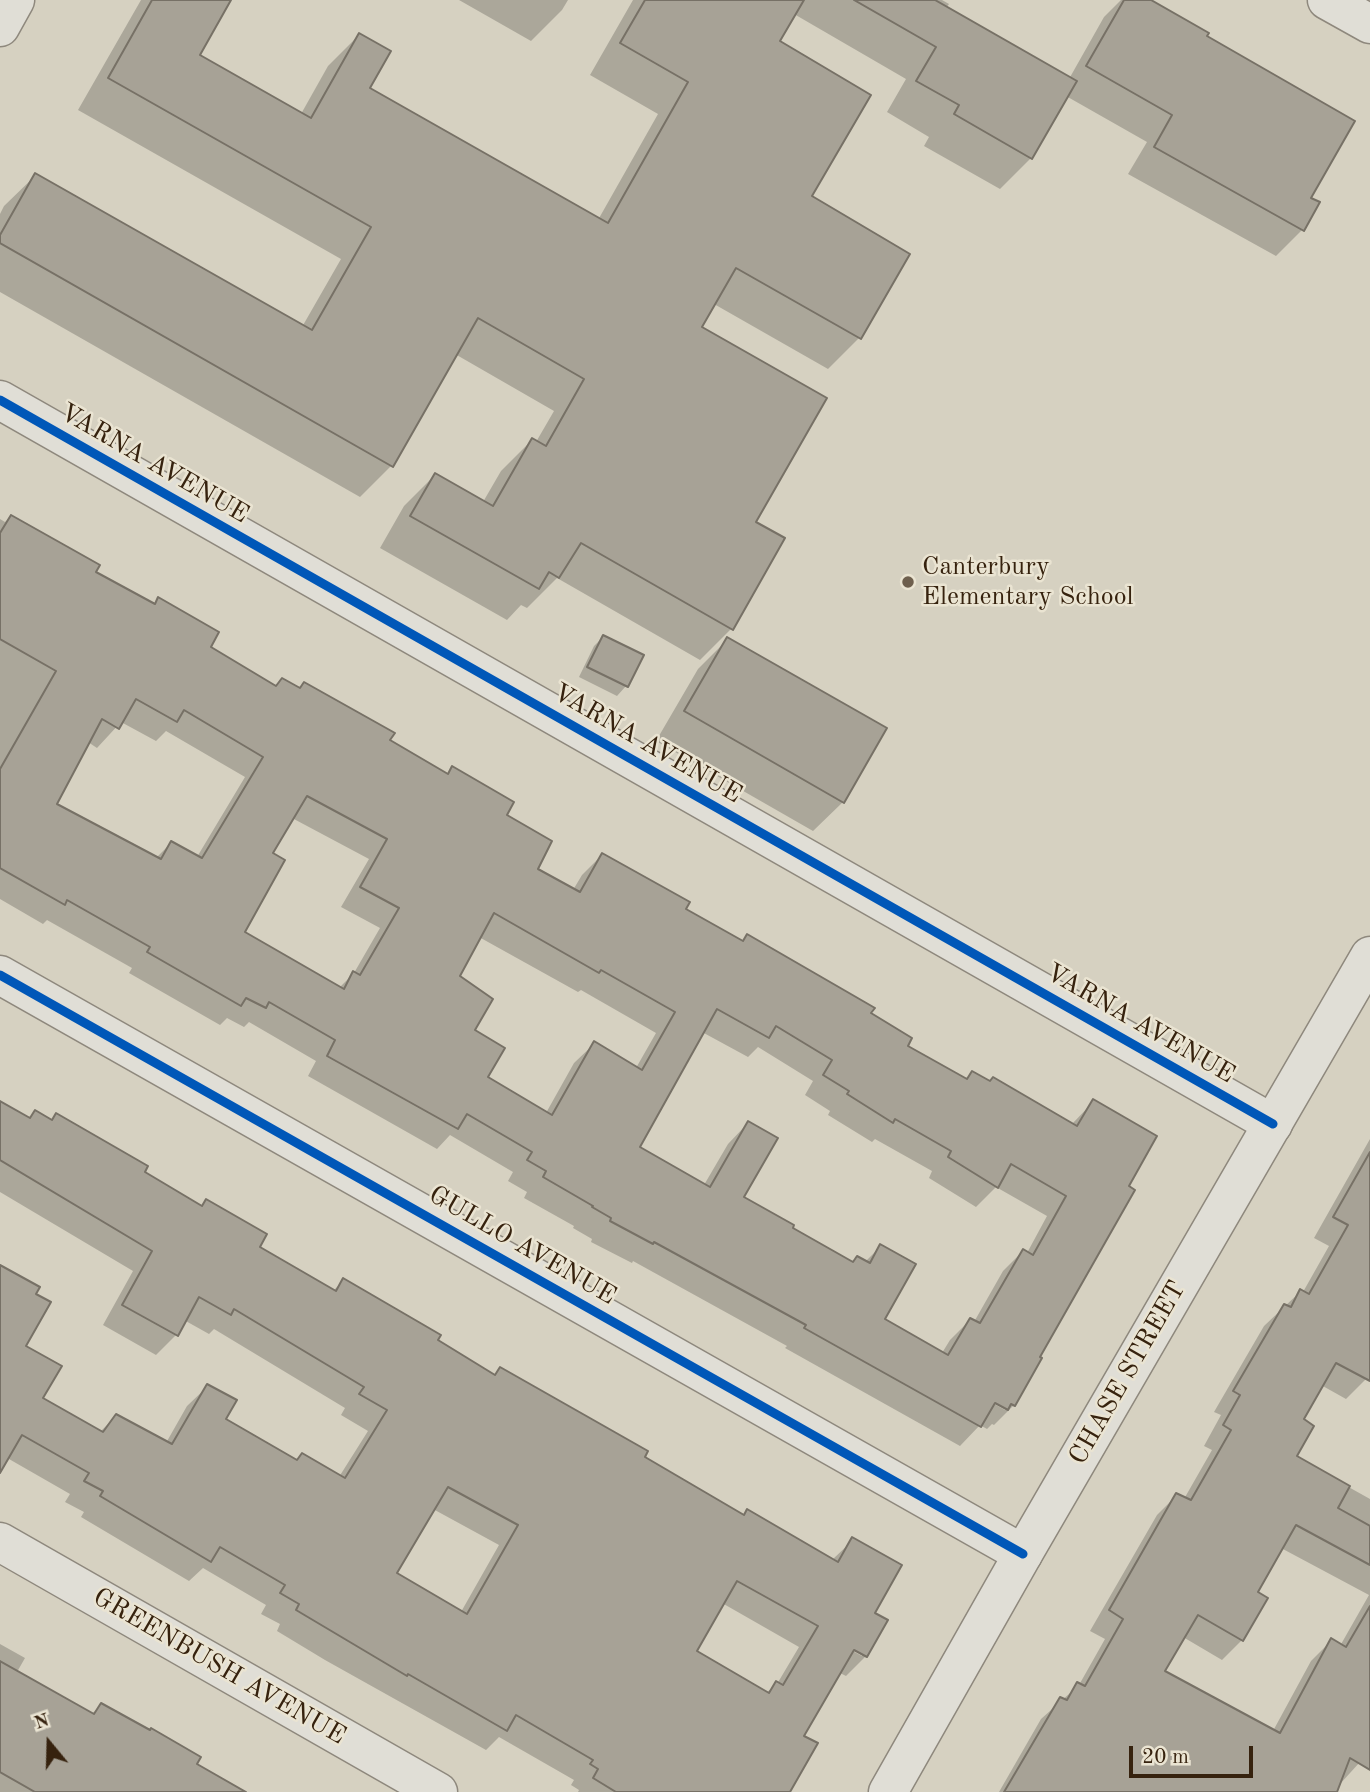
<!DOCTYPE html>
<style>
body{margin:0}
#map{position:relative;width:1370px;height:1792px;overflow:hidden;background:#d6d1c1;font-family:"Old Standard TT",serif}
canvas{display:block}
.north{position:absolute;left:14px;top:1708px;width:70px;height:70px;-webkit-text-stroke:5px #eae4d2;paint-order:stroke;rotate:341deg;font-size:19px;font-weight:700;line-height:28px;text-align:center;color:#36220e}
.north::after{content:'';display:block;margin:auto;width:24px;height:32px;background:#36220e;clip-path:polygon(50% 0,100% 100%,50% 72%,0 100%)}
.scale{position:absolute;left:1129px;top:1746px;width:124px;height:32px;box-sizing:border-box;border:4px solid #36220e;border-top:0;padding-left:9px;font-size:21px;line-height:24px;white-space:nowrap;color:#36220e;-webkit-text-stroke:5px #eae4d2;paint-order:stroke}
</style>
<div id="map">
<canvas width="1370" height="1792"></canvas>
<div class="north">N</div>
<div class="scale">20 m</div>
</div>
<script>
const ctx = document.querySelector('canvas').getContext('2d');
ctx.lineJoin = 'round';
function fill(path, color) { ctx.fillStyle = color; ctx.fill(path, 'evenodd'); }
const shape = rows => new Path2D(rows.map(r => 'M' + r).join(''));
function trace(path, color, width, dash) { ctx.strokeStyle = color; ctx.lineWidth = width; ctx.lineCap = dash ? 'butt' : 'round'; ctx.setLineDash(dash || []); ctx.stroke(path); }
function write(font, color, halo, rows, align = 'center') {
  ctx.font = font + ' "Old Standard TT",serif'; ctx.lineWidth = 5; ctx.setLineDash([]); ctx.textBaseline = 'middle'; ctx.strokeStyle = halo; ctx.fillStyle = color; for (const [text, x, y, turn = 0] of rows) {
    ctx.save(); ctx.translate(x, y); ctx.rotate((+turn || 0) * Math.PI / 180); ctx.textAlign = isNaN(turn) ? turn : align; if (halo) ctx.strokeText(text, 0, 0); ctx.fillText(text, 0, 0); ctx.restore();
  }
}
const shadow = shape([
 [141,0,229,0,197,55,301,114,328,66,359,35,368,89,598,220,658,114,590,75,633,0,942,0,949,4,946,8,1069,79,1104,17,1121,0,1148,0,1205,37,1309,199,1302,230,1276,256,1128,174,1147,142,1066,96,1031,158,1000,189,924,146,929,137,887,112,906,79,794,14,778,42,810,197,859,338,828,369,714,304,700,328,754,523,783,538,731,629,700,660,557,578,527,608,521,605,507,620,380,548,404,506,435,475,483,502,501,471,532,440,536,442,554,411,455,354,391,466,360,497,0,292,0,214,4,206,36,175,302,327,341,259,78,110],
 [459,0,568,0,562,10,531,41],
 [11,517,94,572,153,605,159,600,208,647,275,687,388,741,447,775,453,768,504,816,535,870,573,890,582,875,602,855,684,909,741,942,747,936,868,1014,905,1046,965,1080,972,1073,1072,1124,1094,1101,1037,1358,1014,1405,994,1425,992,1424,987,1429,980,1425,960,1446,785,1348,787,1346,633,1261,632,1263,591,1242,592,1239,573,1228,574,1226,524,1198,527,1192,508,1181,513,1172,450,1135,437,1149,308,1076,316,1061,249,1022,244,1027,227,1018,220,1025,129,973,132,968,47,920,43,924,0,899,0,519,5,522],
 [121,722,156,741,166,731,245,777,197,857,171,843,156,858,55,804,88,742,97,748],
 [292,818,369,859,341,907,380,928,354,973,339,988,243,933,270,854],
 [479,937,578,992,581,990,656,1033,636,1068,595,1043,574,1063,546,1113,486,1078,458,977],
 [702,1032,748,1057,758,1047,813,1081,805,1095,830,1111,828,1115,872,1142,875,1139,932,1171,929,1178,976,1207,996,1187,1047,1216,1027,1253,1023,1251,1003,1271,974,1322,970,1320,950,1340,942,1353,883,1320,881,1246,865,1262,852,1263,790,1229,741,1197,748,1123,728,1144,704,1185,638,1148],
 [987,1400,1008,1407,1005,1410],
 [603,637,626,686,617,696,579,677,594,646],
 [728,639,843,802,813,831,656,741,698,669],
 [0,1103,28,1119,35,1112,51,1121,57,1115,142,1173,201,1207,207,1201,257,1247,333,1291,344,1280,493,1376,500,1369,642,1458,743,1516,747,1512,832,1560,853,1540,872,1613,866,1656,846,1676,838,1672,801,1736,788,1792,578,1792,579,1790,571,1785,574,1780,499,1737,486,1750,325,1660,277,1631,280,1624,261,1614,266,1605,203,1568,189,1581,81,1517,84,1512,65,1502,70,1494,2,1455,0,1457,0,1267,41,1399,100,1432,116,1416,166,1443,187,1406,208,1386,224,1420,296,1461,302,1455,339,1477,368,1431,341,1415,345,1408,214,1329,209,1334,184,1320,176,1335,156,1355,103,1325,133,1271,0,1192],
 [433,1509,499,1545,461,1612,395,1574],
 [722,1603,799,1647,777,1684,766,1693,695,1652],
 [845,1647,862,1652,862,1656],
 [1370,1139,1370,1371,1366,1379,1346,1399,1321,1385,1301,1420,1295,1457,1370,1499,1370,1751,1340,1784,1338,1783,1333,1792,999,1792,1041,1719,1079,1685,1105,1639,1090,1631,1157,1515,1177,1495,1184,1499,1212,1450,1204,1446,1221,1415,1214,1412,1264,1326,1301,1291,1303,1292,1329,1246,1314,1238],
 [1281,1548,1369,1595,1340,1646,1331,1641,1311,1661,1273,1731,1163,1672,1183,1637,1222,1660,1242,1640,1255,1593],
 [0,1644,25,1658,17,1672,92,1714,101,1705,243,1792,0,1792]
]);
const building = shape([
 [152,0,231,0,200,55,311,118,359,33,391,51,370,88,608,223,688,82,620,43,645,0,804,0,780,41,871,95,812,196,910,254,861,339,736,268,702,327,827,398,756,522,785,538,733,630,581,543,559,578,549,572,539,589,410,516,435,473,493,506,532,438,546,446,584,379,478,318,393,467,0,243,0,235,35,173,312,330,371,227,108,78,152,0],
 [854,0,935,0,1077,81,1032,159,954,114,959,105,916,81,936,47,854,0],
 [1124,0,1151,0,1209,33,1207,36,1355,121,1311,198,1320,202,1304,231,1154,147,1172,115,1086,66,1124,0],
 [11,515,100,565,96,572,155,604,158,597,219,632,211,647,276,686,282,678,300,688,304,682,395,733,390,740,448,774,452,766,514,802,507,815,552,841,538,869,580,892,602,853,690,902,686,909,743,941,747,934,875,1008,871,1013,912,1038,908,1046,967,1079,972,1071,990,1081,993,1077,1077,1126,1093,1099,1157,1136,1129,1186,1135,1190,1040,1357,1042,1358,1015,1406,1011,1404,1008,1410,995,1403,981,1427,804,1328,806,1325,654,1242,653,1244,610,1221,611,1218,592,1207,593,1206,543,1177,546,1171,527,1160,532,1152,467,1114,458,1129,327,1056,335,1040,269,1002,266,1008,246,998,241,1006,147,952,150,947,67,900,65,905,0,868,0,769,56,671,0,639,0,533,11,515],
 [136,699,177,722,184,710,263,757,202,858,171,841,161,859,57,804,102,719,119,729,136,699],
 [307,796,387,839,360,887,399,908,360,975,353,971,344,989,245,932,285,860,273,853,307,796],
 [494,913,599,973,601,970,675,1012,642,1070,594,1041,552,1115,488,1077,505,1048,475,1030,493,999,460,976,494,913],
 [717,1009,769,1038,776,1026,832,1060,823,1075,849,1091,847,1094,893,1123,895,1119,951,1151,948,1157,998,1188,1011,1164,1066,1196,1033,1255,1023,1249,980,1323,970,1318,948,1355,885,1319,916,1264,880,1244,870,1263,857,1256,853,1262,793,1228,794,1225,744,1197,778,1138,748,1121,710,1187,640,1147,717,1009],
 [603,635,644,655,628,687,587,667,603,635],
 [727,637,887,728,844,803,684,711,727,637],
 [0,1101,30,1118,35,1110,52,1120,56,1113,148,1166,145,1172,202,1206,206,1199,267,1234,260,1247,336,1291,343,1278,441,1335,438,1340,495,1375,500,1367,648,1451,645,1457,744,1515,747,1509,838,1562,852,1537,902,1565,875,1613,888,1620,867,1657,854,1650,804,1736,818,1743,790,1792,616,1792,593,1778,598,1769,590,1764,593,1760,516,1715,507,1731,408,1674,407,1676,296,1610,299,1604,280,1593,285,1585,220,1547,211,1562,100,1496,103,1491,84,1481,89,1473,22,1435,0,1473,0,1265,40,1287,36,1294,51,1302,26,1346,62,1366,43,1398,103,1432,116,1414,172,1444,207,1384,237,1400,226,1419,297,1460,302,1453,345,1478,387,1410,359,1394,364,1387,234,1309,231,1315,199,1297,178,1336,122,1305,152,1251,0,1160,0,1101],
 [448,1487,518,1525,467,1614,397,1573,448,1487],
 [737,1581,818,1626,783,1685,776,1681,769,1693,697,1651,737,1581],
 [1370,1152,1370,1381,1336,1363,1304,1419,1314,1426,1297,1456,1350,1486,1338,1508,1370,1526,1370,1565,1296,1525,1258,1592,1268,1598,1243,1641,1198,1615,1165,1671,1280,1733,1331,1638,1346,1647,1370,1606,1370,1770,1350,1758,1337,1792,1004,1792,1060,1697,1067,1700,1077,1682,1085,1686,1123,1619,1109,1610,1176,1493,1191,1500,1231,1430,1223,1425,1240,1395,1233,1391,1284,1304,1291,1307,1300,1289,1309,1294,1348,1225,1333,1217,1370,1152],
 [0,1661,94,1714,101,1703,150,1730,151,1728,201,1757,197,1764,246,1792,35,1792,0,1772,0,1661]
]);
const minor = shape([
 [0,400,1273,1124],
 [0,975,1023,1554],
 [0,1542,438,1792]
]);
const tertiary = shape([
 [1327,0,1370,24],
 [0,27,15,0],
 [888,1792,1023,1554,1370,956]
]);
const cycleway = shape([
 [0,400,1273,1124],
 [0,975,1023,1554]
]);
const markers = [
 [908,582,7,"#6e5f4d"]
];
const streetNames = [
 ["VARNA AVENUE",154,464,30],
 ["VARNA AVENUE",647,744,30],
 ["VARNA AVENUE",1140,1024,30],
 ["GULLO AVENUE",522,1246,30],
 ["CHASE STREET",1128,1373,-60],
 ["GREENBUSH AVENUE",219,1667,30]
];
const poiNames = [
 ["Canterbury",922,567],
 ["Elementary School",922,597]
];
fill(shadow, '#0003');
fill(building, '#a7a296');
trace(building, '#777166', 2);
trace(minor, '#8e887d', 41);
trace(tertiary, '#8e887d', 41);
trace(minor, '#e0ded6', 38);
trace(tertiary, '#e0ded6', 38);
trace(cycleway, '#0057b8', 9);
for (const [x, y, r, color] of markers) { const dot = new Path2D(); dot.arc(x, y, r, 0, 2 * Math.PI); ctx.fillStyle = color; ctx.fill(dot); trace(dot, '#eae4d2', 2.5); }
write('26px', '#36220e', '#eae4d2', streetNames);
write('26px', '#36220e', '#eae4d2', poiNames, 'left');
</script>
